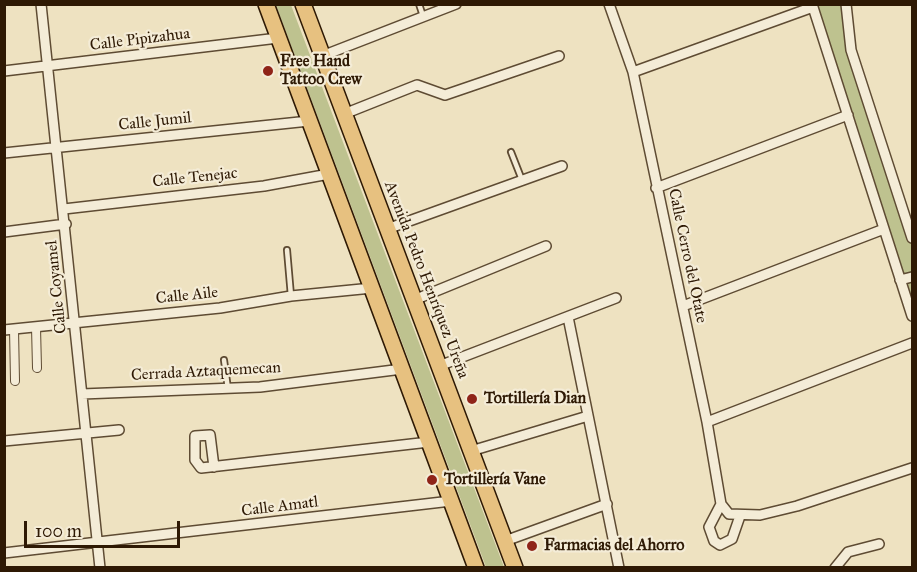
<!DOCTYPE html>
<meta charset="utf-8">
<style>
body{margin:0}
#map{position:relative;width:917px;height:572px;overflow:hidden;background:#eee2c1;font-family:"IM FELL Great Primer",serif}
canvas{display:block}
.frame{position:absolute;inset:0;border:6px solid #2e1904;pointer-events:none}
.scale{position:absolute;left:24px;top:521px;width:156px;height:27px;box-sizing:border-box;border:3px solid #2e1904;border-top:0;padding-left:8px;font-size:18px;line-height:21px;white-space:nowrap;color:#2e1904;-webkit-text-stroke:4px #f4ecd7;paint-order:stroke}
</style>
<div id="map">
<canvas width="917" height="572"></canvas>
<div class="frame"></div>
<div class="scale">100 m</div>
</div>
<script>
const ctx = document.querySelector('canvas').getContext('2d');
ctx.lineJoin = 'round';
function fill(path, color) { ctx.fillStyle = color; ctx.fill(path, 'evenodd'); }
const shape = rows => new Path2D(rows.map(r => 'M' + r).join(''));
function trace(path, color, width, dash) { ctx.strokeStyle = color; ctx.lineWidth = width; ctx.lineCap = dash ? 'butt' : 'round'; ctx.setLineDash(dash || []); ctx.stroke(path); }
function write(font, color, halo, rows, align = 'center') {
  ctx.font = font + ' "IM FELL Great Primer",serif'; ctx.lineWidth = 4.5; ctx.setLineDash([]); ctx.textBaseline = 'middle'; ctx.strokeStyle = halo; ctx.fillStyle = color; for (const [text, x, y, turn = 0] of rows) {
    ctx.save(); ctx.translate(x, y); ctx.rotate((+turn || 0) * Math.PI / 180); ctx.textAlign = isNaN(turn) ? turn : align; if (halo) ctx.strokeText(text, 0, 0); ctx.fillText(text, 0, 0); ctx.restore();
  }
}
const green = shape([
 [276,5,291,5,504,567,486,567],
 [815,5,844,5,849,52,858,85,912,236,912,306]
]);
const service = shape([
 [419,4,423,16],
 [511,152,522,180],
 [287,250,291,296],
 [224,360,228,389]
]);
const pedestrian = shape([
 [36,327,37,368],
 [14,329,15,381]
]);
const minor = shape([
 [41,4,100,568],
 [609,4,633,72,707,422,721,504,729,514,760,515,797,506,912,468],
 [812,4,912,316],
 [846,4,851,50,912,238],
 [322,56,456,4],
 [4,71,278,38],
 [633,72,813,7],
 [344,114,417,85,445,95,559,56],
 [4,153,309,121],
 [656,188,848,115],
 [64,209,264,186,329,174],
 [387,229,562,166],
 [4,232,66,224],
 [900,280,912,277],
 [414,300,546,246],
 [683,306,884,229],
 [568,317,619,568],
 [4,330,220,308,291,296,372,288],
 [439,366,616,298],
 [82,394,260,387,402,369],
 [707,422,912,343],
 [4,441,119,430],
 [471,451,588,416],
 [214,467,210,435,195,436,195,460,201,468,429,442],
 [721,504,709,527,714,541,720,545,732,539,740,516],
 [505,541,607,504],
 [4,553,451,501],
 [835,568,848,552,879,544]
]);
const primary = shape([
 [266,4,476,568],
 [303,4,515,568]
]);
const markers = [
 [268,71,6,"#8f2418"],
 [472,399,6,"#8f2418"],
 [432,480,6,"#8f2418"],
 [532,546,6,"#8f2418"]
];
const streetNames = [
 ["Calle Pipizahua",140,40,-7],
 ["Calle Jumil",155,122,-6],
 ["Calle Tenejac",195,178,-6],
 ["Calle Cerro del Otate",687,256,78],
 ["Avenida Pedro Henríquez Ureña",426,280,69],
 ["Calle Coyamel",57,287,-96],
 ["Calle Aile",187,296,-6],
 ["Cerrada Aztaquemecan",206,372,-3],
 ["Calle Amatl",280,507,-7]
];
const poiNames = [
 ["Free Hand",280,62],
 ["Tattoo Crew",280,80],
 ["Tortillería Dian",484,399],
 ["Tortillería Vane",444,480],
 ["Farmacias del Ahorro",544,546]
];
fill(green, '#bec28f');
trace(service, '#5e4b33', 8);
trace(pedestrian, '#5e4b33', 10);
trace(minor, '#5e4b33', 12);
trace(primary, '#2e1904', 18);
trace(service, '#f4ecd7', 4.5);
trace(pedestrian, '#f4ecd7', 8);
trace(minor, '#f4ecd7', 9);
trace(primary, '#e7c180', 15);
for (const [x, y, r, color] of markers) { const dot = new Path2D(); dot.arc(x, y, r, 0, 2 * Math.PI); ctx.fillStyle = color; ctx.fill(dot); trace(dot, '#f4ecd7', 2); }
write('16px', '#2e1904', '#f4ecd7', streetNames);
write('bold 16px', '#2e1904', '#f4ecd7', poiNames, 'left');
</script>
